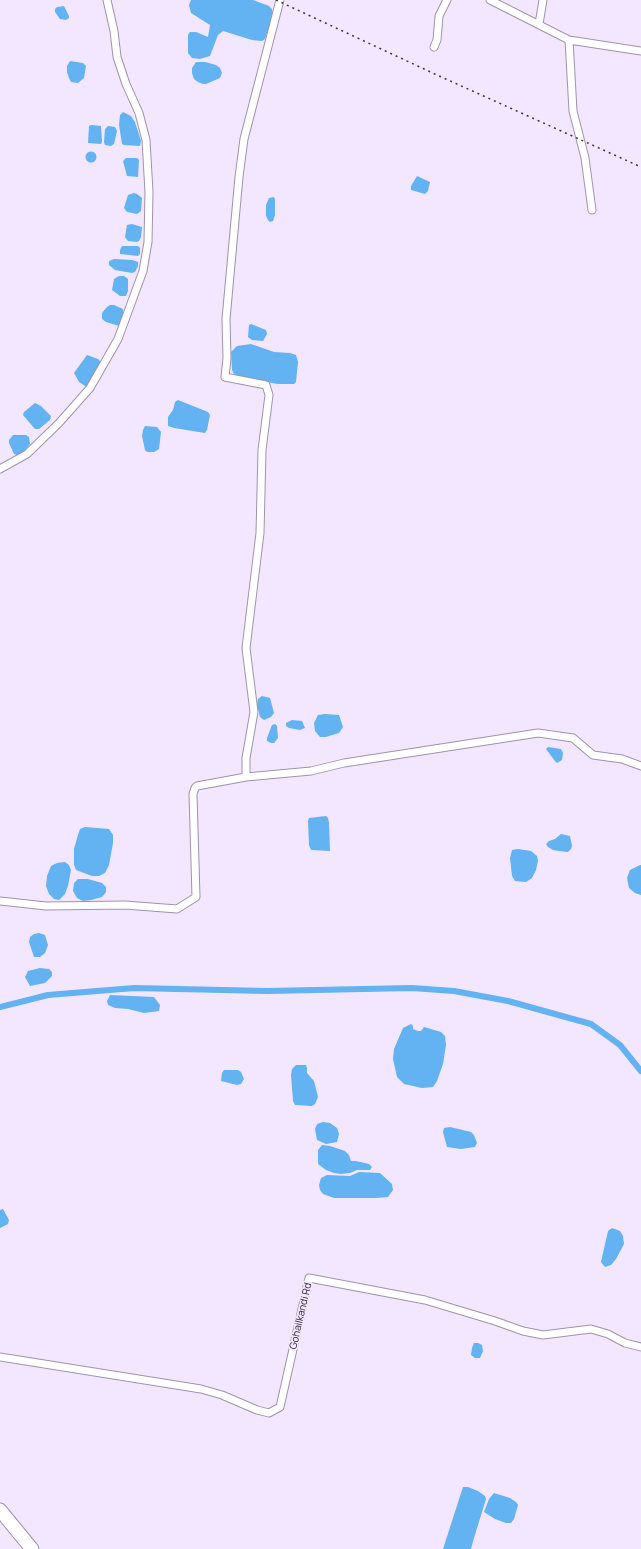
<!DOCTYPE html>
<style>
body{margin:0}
canvas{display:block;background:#f2e7fe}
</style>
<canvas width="641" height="1549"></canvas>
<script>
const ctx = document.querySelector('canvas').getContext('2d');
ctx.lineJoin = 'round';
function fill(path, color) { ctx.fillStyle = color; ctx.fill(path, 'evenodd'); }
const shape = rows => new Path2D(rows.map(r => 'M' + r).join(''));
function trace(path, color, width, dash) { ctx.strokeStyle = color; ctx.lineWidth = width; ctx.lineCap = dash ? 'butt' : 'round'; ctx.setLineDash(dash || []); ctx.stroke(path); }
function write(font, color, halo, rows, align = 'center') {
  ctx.font = font + ' Manrope,sans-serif'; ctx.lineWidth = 3.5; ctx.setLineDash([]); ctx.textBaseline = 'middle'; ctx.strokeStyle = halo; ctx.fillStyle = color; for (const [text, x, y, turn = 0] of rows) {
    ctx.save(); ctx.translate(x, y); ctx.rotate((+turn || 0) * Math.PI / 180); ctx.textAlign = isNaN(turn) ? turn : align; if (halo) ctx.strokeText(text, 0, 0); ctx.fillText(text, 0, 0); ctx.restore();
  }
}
const water = shape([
 [191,0,253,0,269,6,272,9,273,16,265,39,262,41,252,40,223,31,218,35,210,56,200,59,192,58,188,53,188,35,190,32,196,32,208,37,210,25,191,13,189,5],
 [64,6,69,16,69,18,66,20,60,19,55,12,55,9,57,7],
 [70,61,83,63,86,66,84,78,78,83,71,82,69,78,67,72,67,66],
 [196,62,205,62,216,65,220,68,222,73,220,78,206,84,203,84,198,82,194,79,192,73,192,68],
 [123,112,131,116,135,122,141,141,140,146,124,145,122,144,119,125,120,115],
 [91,125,101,126,102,142,101,144,88,143,89,126],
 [108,126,115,127,117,131,114,144,111,146,105,145,104,142,105,129],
 '85.5 157a5.5 5.5 0 1 1 11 0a5.5 5.5 0 1 1-11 0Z',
 [126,158,137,158,139,160,138,177,127,176,123,161],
 [417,176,430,182,428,191,425,194,411,190,411,186],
 [134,193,137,194,142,198,141,211,137,214,127,212,124,208,128,195],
 [274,197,275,200,275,215,273,221,270,222,268,220,266,216,266,205,269,198],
 [132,224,142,227,141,237,139,241,137,242,128,241,125,237,127,225],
 [122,246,138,246,140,248,140,254,138,256,120,254,120,250],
 [114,259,132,260,138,262,138,266,135,272,132,273,115,270,109,265,109,261],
 [119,276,124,276,128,279,128,291,126,296,120,296,112,290,114,279],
 [110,305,114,305,123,309,124,314,119,326,106,322,102,319,102,313,107,307],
 [251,324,266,330,267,334,263,341,252,340,248,337,249,325],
 [251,344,274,352,290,353,296,355,298,362,296,382,294,384,278,384,248,379,234,374,232,370,231,352,237,346],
 [87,355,98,359,100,361,100,367,88,386,85,386,79,382,74,373],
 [178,400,208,412,210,415,207,430,205,433,174,428,168,426,168,417,173,410,175,402],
 [35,403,41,406,51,416,50,420,39,429,35,429,23,415,24,412],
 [145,426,157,427,161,432,159,449,154,452,147,452,145,450,142,436,143,430],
 [13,435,26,435,29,437,30,444,22,454,17,455,14,454,9,443,9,440],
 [262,696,270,698,274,713,271,717,264,720,260,717,257,705,258,699],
 [325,714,339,715,343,727,339,733,326,737,320,737,315,731,314,723,318,715],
 [292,720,302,721,305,728,300,730,289,728,286,726,286,723],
 [275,724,277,726,278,738,274,743,271,743,267,741,267,738,272,725],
 [548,747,561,749,563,753,562,760,557,763,555,761,546,749],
 [326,816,328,818,329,823,330,851,311,850,309,845,308,821,309,818],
 [85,827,109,829,113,835,113,843,109,865,105,873,99,876,92,876,76,870,74,865,74,849,78,835,80,829],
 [561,834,570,836,572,846,571,849,568,852,559,851,553,850,548,847,546,844,549,841,555,839],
 [518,849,531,851,537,856,538,861,536,870,532,878,526,882,515,881,512,876,510,858,512,850],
 [65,862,69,865,71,870,68,886,65,894,59,900,54,899,49,894,46,886,47,876,51,866,57,863],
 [640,865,641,865,641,895,635,893,629,888,627,878,630,870],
 [78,879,88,879,102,883,106,887,106,892,102,897,91,900,83,901,77,898,73,891,74,883],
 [39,933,45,935,48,945,45,953,40,957,34,957,29,942,30,937,34,934],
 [40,968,49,969,52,972,52,976,45,983,30,986,25,977,28,971],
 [110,995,154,997,160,1005,159,1011,144,1013,128,1009,115,1008,108,1005,107,1001],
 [411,1024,413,1026,413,1029,418,1031,421,1031,424,1027,441,1032,445,1036,446,1045,443,1064,437,1081,433,1087,422,1088,404,1084,397,1077,393,1059,394,1049,403,1028],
 [296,1065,306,1065,307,1068,307,1073,314,1081,318,1097,315,1104,312,1106,295,1105,293,1101,291,1075,292,1069],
 [224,1070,238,1070,241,1072,244,1079,241,1084,237,1085,221,1081,222,1073],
 [323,1122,330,1123,337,1128,339,1134,337,1142,326,1144,317,1140,315,1129,317,1124],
 [450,1127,471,1132,474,1135,477,1143,475,1147,461,1149,447,1147,443,1132,444,1128],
 [322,1145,330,1146,345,1151,349,1155,351,1161,356,1161,369,1164,372,1167,370,1170,357,1170,350,1173,341,1174,334,1173,326,1170,318,1164,318,1150],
 [359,1172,380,1173,392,1184,393,1190,388,1197,376,1198,334,1198,323,1194,320,1190,319,1185,321,1178,327,1175,350,1176],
 [3,1209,9,1220,8,1224,0,1228,0,1210],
 [612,1228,620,1231,623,1236,624,1244,616,1259,611,1265,605,1267,601,1262,608,1231],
 [474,1343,478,1343,482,1345,483,1351,480,1358,475,1358,471,1355,472,1348],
 [463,1487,468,1487,478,1491,485,1496,486,1499,474,1538,471,1549,443,1549],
 [494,1493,510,1498,516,1502,518,1505,514,1519,511,1523,506,1523,495,1519,484,1512,489,1499]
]);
const canal = shape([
 [0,1007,48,995,134,988,267,991,412,988,454,991,508,1001,591,1024,620,1045,641,1071]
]);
const street = shape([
 [490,0,569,40,641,51],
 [539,24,543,0],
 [569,40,573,111,585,158,592,210],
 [434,47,437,40,439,16,447,0],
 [0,469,27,454,59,423,90,388,118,339,143,271,148,242,149,192,146,140,139,113,126,84,117,57,114,31,107,0],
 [246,777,246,758,254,712,246,648,260,533,262,450,269,395,266,385,225,377,227,358,226,319,239,177,244,139,280,0],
 [0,901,46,906,125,905,177,909,196,897,193,794,195,788,197,786,246,777,311,771,344,763,538,733,573,738,593,755,622,759,641,766],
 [0,1357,201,1389,222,1395,257,1410,269,1413,280,1407,309,1278,425,1300,495,1321,523,1331,543,1335,591,1329,608,1334,625,1343,641,1347]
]);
const highway = shape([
 [0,1510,32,1549]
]);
const rail = shape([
 [276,0,437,75,641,167]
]);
const streetNames = [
 ["Gohailkandi Rd",301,1316,-77]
];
fill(water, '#63b2f1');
trace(canal, '#63b2f1', 6);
trace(street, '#9f93ad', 9);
trace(highway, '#9f93ad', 15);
trace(street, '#fff', 7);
trace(highway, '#fff', 13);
trace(rail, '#3a3441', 1.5, [2, 4]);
write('10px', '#1e1924', '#f2e7fe', streetNames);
</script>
